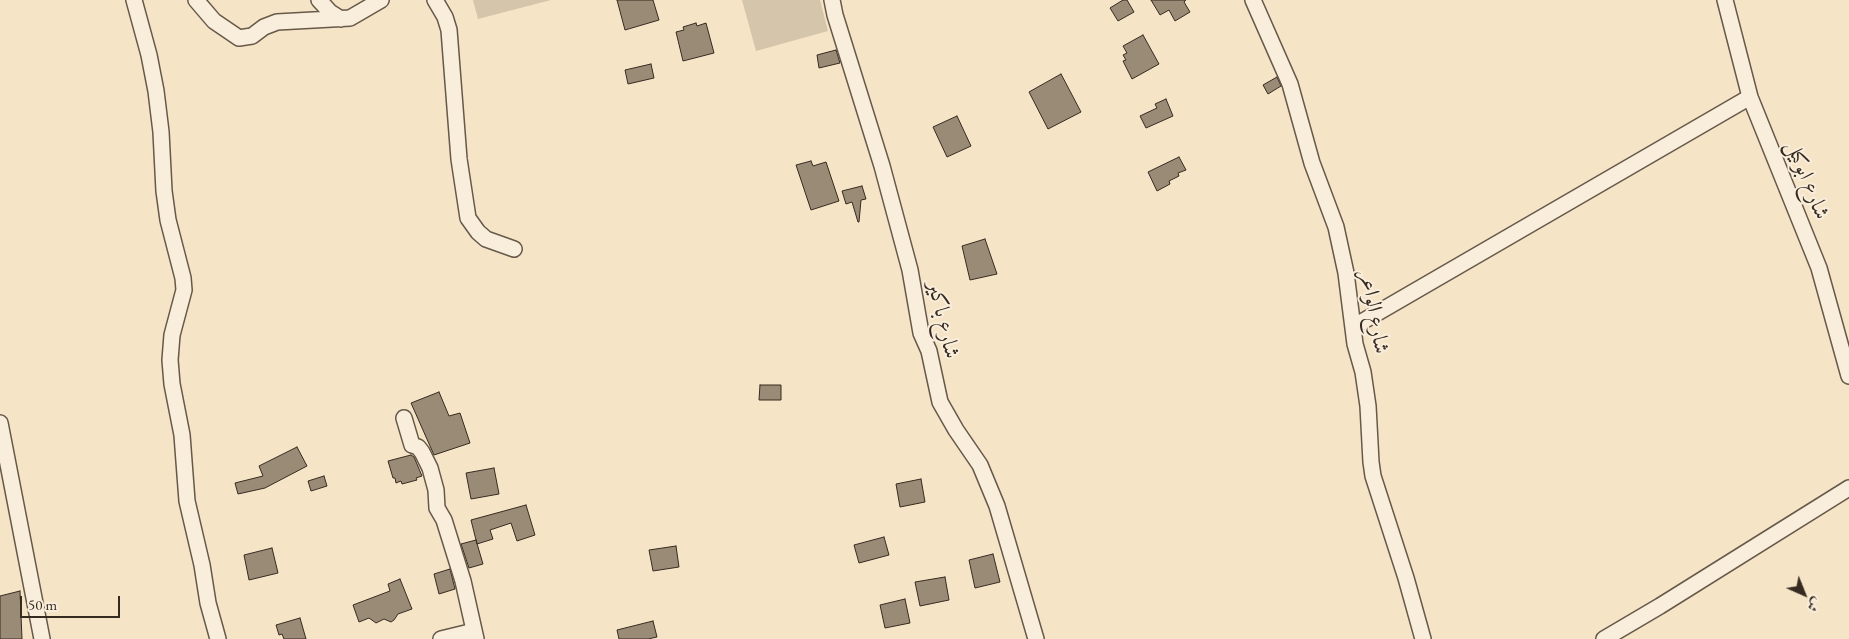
<!DOCTYPE html>
<meta charset="utf-8">
<style>
body{margin:0}
#map{position:relative;width:1849px;height:639px;overflow:hidden;background:#f6e4c7;font-family:"EB Garamond",Amiri,serif}
canvas{display:block}
.north{position:absolute;left:1779px;top:569px;width:50px;height:50px;-webkit-text-stroke:4px #f9eddb;paint-order:stroke;rotate:136deg;font-size:14px;font-weight:700;line-height:20px;text-align:center;color:#362b21}
.north::after{content:'';display:block;margin:auto;width:18px;height:22px;background:#362b21;clip-path:polygon(50% 0,100% 100%,50% 72%,0 100%)}
.scale{position:absolute;left:20px;top:596px;width:100px;height:22px;box-sizing:border-box;border:2px solid #362b21;border-top:0;padding-left:6px;font-size:15px;line-height:18px;white-space:nowrap;color:#362b21;-webkit-text-stroke:4px #f9eddb;paint-order:stroke}
</style>
<div id="map">
<canvas width="1849" height="639"></canvas>
<div class="north">ش</div>
<div class="scale">50 m</div>
</div>
<script>
const ctx = document.querySelector('canvas').getContext('2d');
ctx.lineJoin = 'round';
function fill(path, color) { ctx.fillStyle = color; ctx.fill(path, 'evenodd'); }
const shape = rows => new Path2D(rows.map(r => 'M' + r).join(''));
function trace(path, color, width, dash) { ctx.strokeStyle = color; ctx.lineWidth = width; ctx.lineCap = dash ? 'butt' : 'round'; ctx.setLineDash(dash || []); ctx.stroke(path); }
function write(font, color, halo, rows, align = 'center') {
  ctx.font = font + ' "EB Garamond",Amiri,serif'; ctx.lineWidth = 4; ctx.setLineDash([]); ctx.textBaseline = 'middle'; ctx.strokeStyle = halo; ctx.fillStyle = color; for (const [text, x, y, turn = 0] of rows) {
    ctx.save(); ctx.translate(x, y); ctx.rotate((+turn || 0) * Math.PI / 180); ctx.textAlign = isNaN(turn) ? turn : align; if (halo) ctx.strokeText(text, 0, 0); ctx.fillText(text, 0, 0); ctx.restore();
  }
}
const green = shape([
 [473,0,551,0,478,19],
 [742,0,820,0,828,31,756,51]
]);
const building = shape([
 [617,0,653,0,659,20,625,30,617,0],
 [1123,0,1127,0,1134,12,1118,21,1110,8,1123,0],
 [1151,0,1186,0,1184,2,1190,12,1175,21,1169,10,1160,15,1151,0],
 [696,23,697,26,706,23,714,53,683,61,676,32,684,30,683,27,696,23],
 [1143,35,1159,64,1132,79,1123,61,1126,60,1123,55,1127,53,1123,46,1143,35],
 [836,50,840,63,819,68,817,55,836,50],
 [651,64,654,78,628,84,625,70,651,64],
 [1061,74,1081,112,1048,129,1029,92,1061,74],
 [1277,77,1281,86,1268,94,1263,85,1277,77],
 [1166,99,1173,116,1146,128,1140,116,1157,108,1155,104,1166,99],
 [957,116,971,146,947,157,933,127,957,116],
 [1179,157,1186,170,1178,173,1179,176,1169,181,1170,184,1157,191,1148,172,1179,157],
 [811,161,813,166,826,162,839,201,811,210,796,165,811,161],
 [862,186,866,199,861,200,859,222,858,222,852,202,846,204,842,191,862,186],
 [985,239,997,274,970,280,962,246,985,239],
 [760,385,781,385,781,400,759,400,760,385],
 [439,392,449,416,460,413,470,443,434,455,411,403,439,392],
 [297,447,307,466,265,488,238,494,235,483,263,476,259,466,297,447],
 [411,455,414,457,422,476,416,478,417,480,402,484,401,481,396,483,395,478,393,478,388,461,411,455],
 [494,468,499,494,471,499,466,473,494,468],
 [324,476,327,486,311,491,308,481,324,476],
 [921,479,925,502,900,507,896,484,921,479],
 [526,505,535,535,517,541,511,523,490,530,493,539,477,544,471,520,526,505],
 [884,537,889,555,859,563,854,545,884,537],
 [476,540,483,564,469,568,461,544,476,540],
 [676,546,679,567,653,571,649,550,676,546],
 [272,548,278,573,249,580,244,555,272,548],
 [993,554,1000,582,975,588,969,560,993,554],
 [450,569,455,589,439,594,434,574,450,569],
 [945,577,949,600,920,606,915,582,945,577],
 [400,579,412,609,398,614,394,620,391,622,384,619,376,623,369,618,359,622,353,605,390,591,388,584,400,579],
 [20,591,22,639,0,639,0,596,20,591],
 [905,599,910,623,885,628,880,605,905,599],
 [300,618,306,639,284,639,282,634,279,635,276,625,300,618],
 [653,621,657,637,648,639,619,639,617,630,653,621]
]);
const street = shape([
 [134,0,149,55,156,91,161,132,164,191,168,220,183,278,184,290,172,335,170,360,172,384,182,435,187,501,202,565,208,603,218,639],
 [196,0,214,21,239,38,252,36,264,27,277,22,350,18,381,0],
 [319,0,330,12,341,19],
 [435,0,445,17,449,30,459,159,468,218,478,232,486,239,514,249],
 [832,0,835,15,882,166,910,270,921,333,929,351,940,402,956,430,980,465,997,506,1036,639],
 [1253,0,1290,84,1312,163,1336,227,1346,273,1355,344,1363,372,1368,406,1371,462,1373,476,1406,578,1423,639],
 [1725,0,1750,97,1819,268,1849,376],
 [1353,327,1750,97],
 [404,418,412,445,418,447,422,452,430,468,436,490,437,508,444,520,463,581,476,639],
 [0,423,42,639],
 [441,639,474,631],
 [1604,639,1660,606,1849,488]
]);
const streetNames = [
 ["شارع ابوكيل",1807,180,68],
 ["شارع الواعر",1374,312,80],
 ["شارع باكير",943,320,77]
];
fill(green, '#d5c5ab');
fill(building, '#9a8b77');
trace(building, '#362b21', 1);
trace(street, '#66594a', 18);
trace(street, '#f9eddb', 15);
write('22px', '#362b21', '#f9eddb', streetNames);
</script>
